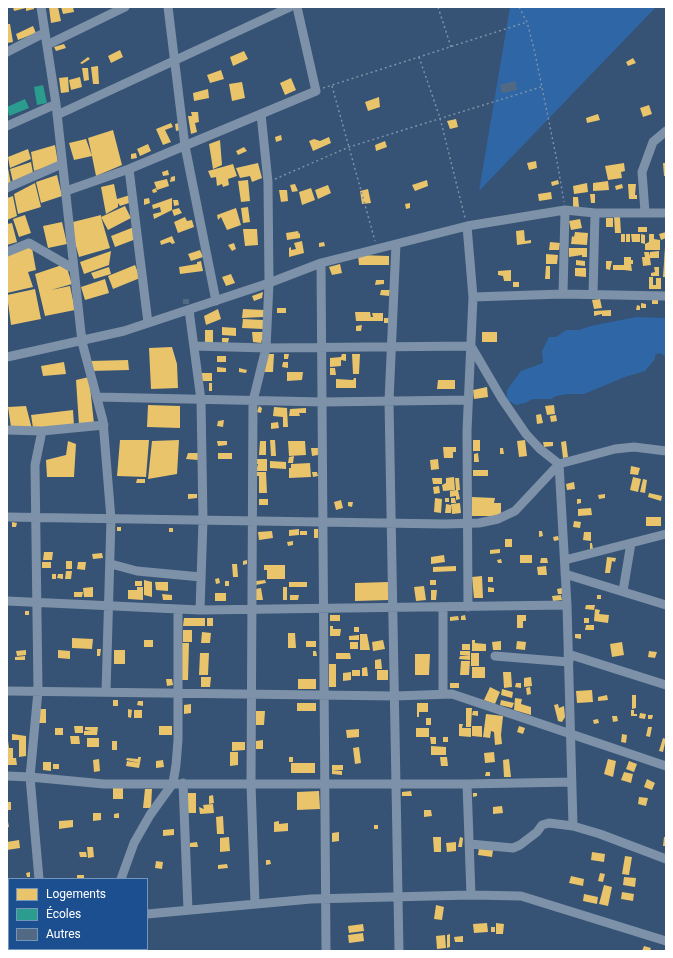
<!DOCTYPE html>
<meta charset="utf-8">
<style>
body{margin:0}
#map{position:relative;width:673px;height:958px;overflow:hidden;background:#365274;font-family:Roboto,sans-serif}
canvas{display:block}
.frame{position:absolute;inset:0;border:8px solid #fff;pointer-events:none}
.legend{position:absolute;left:8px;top:878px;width:140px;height:72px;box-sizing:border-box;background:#1b4f8f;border:1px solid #7695bc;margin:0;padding:5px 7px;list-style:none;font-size:12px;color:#fff}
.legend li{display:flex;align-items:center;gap:8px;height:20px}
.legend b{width:20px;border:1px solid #7695bc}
</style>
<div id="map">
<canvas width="673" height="958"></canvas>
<div class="frame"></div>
<ul class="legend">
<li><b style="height:11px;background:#e9c46a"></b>Logements</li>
<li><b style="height:11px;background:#2a9d8f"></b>Écoles</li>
<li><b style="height:11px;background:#526984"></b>Autres</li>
</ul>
</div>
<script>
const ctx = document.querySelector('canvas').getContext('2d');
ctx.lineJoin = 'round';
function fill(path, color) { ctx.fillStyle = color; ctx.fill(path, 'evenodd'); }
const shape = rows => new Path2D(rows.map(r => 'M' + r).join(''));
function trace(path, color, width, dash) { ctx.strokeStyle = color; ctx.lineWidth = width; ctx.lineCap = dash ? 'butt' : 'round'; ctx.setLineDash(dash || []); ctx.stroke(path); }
const green = shape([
 [510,7,656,7,479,191],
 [636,317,666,318,666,357,660,353,655,355,655,359,645,371,625,377,584,394,568,394,556,396,551,399,533,399,525,403,516,405,507,400,507,390,521,371,543,363,542,351,549,337,556,337,566,330,579,330,591,326]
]);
const homes = shape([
 [13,7,34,7,34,9,26,11,26,8,14,11],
 [49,7,58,7,61,21,51,23],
 [61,7,73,7,74,12,63,14],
 [7,24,10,24,13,42,7,43],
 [33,26,36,33,18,40,16,34],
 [64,44,66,48,56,51,54,47],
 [120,50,123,57,111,63,108,56],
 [244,51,248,59,233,66,230,57],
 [88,57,90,59,82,64,80,63],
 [633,58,636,63,628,66,626,62],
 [98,66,99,84,93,84,91,67],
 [82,68,88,68,89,80,84,81],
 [221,70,224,79,210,83,207,75],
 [68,77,69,92,61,93,59,78],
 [80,77,82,87,71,90,69,80],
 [291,78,296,90,285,95,280,83],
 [242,82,245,98,232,101,229,84],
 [208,89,209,98,194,101,193,93],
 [379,97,380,107,368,111,365,102],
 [649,105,652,114,643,117,640,108],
 [191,112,198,112,199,122,195,123,197,132,191,134,188,116,192,116],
 [598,114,600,120,587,123,586,118],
 [456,119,458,127,450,129,447,121],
 [171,123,173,127,165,130,171,142,163,145,156,129],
 [179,123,180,130,176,131,175,124],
 [113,130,122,165,96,176,92,156,74,160,69,143,86,139,92,156,88,138],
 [281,135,282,140,276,142,275,137],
 [329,137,331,143,313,151,309,141,314,139,320,141],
 [220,140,222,165,213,169,209,144],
 [385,141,387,147,376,151,375,145],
 [148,144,151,151,140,156,137,149],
 [55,145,58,163,34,171,31,152],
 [244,147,247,151,238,155,236,151],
 [28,149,31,159,10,168,8,157],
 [136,153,137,158,131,159,131,154],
 [536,161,537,168,529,170,527,163],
 [31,162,33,173,13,182,10,169],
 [7,163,11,184,7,186],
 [258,163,262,178,252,182,250,176,240,178,236,168],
 [624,163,625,171,621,172,622,178,608,180,605,166],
 [663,163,666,163,666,176,664,176],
 [233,164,237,176,228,179,229,185,223,187,222,184,217,186,216,177,211,178,208,171],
 [168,170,169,175,163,176,162,172],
 [57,175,62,196,41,203,36,182],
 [175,176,175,181,170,182,171,177],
 [167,179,169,186,157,190,154,182],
 [248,180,250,201,241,202,238,181],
 [427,180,428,186,415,191,412,185],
 [558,180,559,184,552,186,551,182],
 [608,181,609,190,593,191,593,183],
 [35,183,41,207,18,214,14,194],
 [587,183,588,192,574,194,573,186],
 [114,184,117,199,130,195,132,202,120,206,118,203,118,207,106,214,101,187],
 [295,184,298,191,292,192,290,185],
 [622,184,623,188,616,190,615,186],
 [628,184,636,184,635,195,637,195,637,199,629,199],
 [328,185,331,193,318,199,315,190],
 [156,188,157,192,153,193,152,190],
 [311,188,315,200,302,205,299,192],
 [368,189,371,203,362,204,360,191],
 [279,190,287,190,288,201,281,202],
 [551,192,552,199,539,201,538,194],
 [590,194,595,194,595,203,591,203],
 [13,196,17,216,7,220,7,198],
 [573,197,578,197,579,207,573,207],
 [149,198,150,203,144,205,144,199],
 [172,198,172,210,154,219,153,214,161,212,160,207,153,209,152,205],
 [173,200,178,200,179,205,174,206],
 [410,203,410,208,406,209,405,204],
 [125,206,131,218,108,230,101,217,110,248,79,257,74,239,73,222,101,215,101,217],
 [248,207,250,222,243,223,241,208],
 [179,208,182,213,174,216,172,210],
 [236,208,241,225,227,230,221,217,218,220,217,215],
 [25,215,31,233,19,237,13,219],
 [185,217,187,221,192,220,194,227,178,233,174,222],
 [614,217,620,217,621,233,615,233],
 [606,218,613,218,613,227,606,227],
 [580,219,582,228,571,230,569,221],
 [62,222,67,244,48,248,43,226],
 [12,223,17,242,7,245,7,224],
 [134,227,136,239,115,247,111,236],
 [638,227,647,227,647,232,638,232],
 [243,229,257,229,258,245,245,246],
 [524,230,525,241,531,240,531,243,517,245,516,231],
 [298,231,299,234,300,233,300,238,287,240,286,233],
 [575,232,588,233,587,245,571,244,572,236,574,237],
 [666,232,666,238,661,240,659,234],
 [621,234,625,234,625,242,621,242],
 [626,234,630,234,630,242,626,242],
 [631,234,640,234,640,242,632,242],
 [641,234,645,235,645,244,641,243],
 [649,234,654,234,654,239,660,240,660,250,645,250,645,244,649,242],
 [172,236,175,243,172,244,170,242,161,245,160,241],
 [302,241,304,253,289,257,289,248,291,247,291,250,296,249,294,243],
 [324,242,325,246,319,247,319,243],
 [550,242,560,243,559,250,549,250],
 [234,243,236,249,232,251,228,245],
 [27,246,32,248,36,270,28,272,33,287,7,293,7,255],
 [665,247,666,247,666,277,663,277],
 [569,248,587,248,587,257,582,257,582,255,569,257],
 [200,250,203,257,191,261,188,254],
 [111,251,109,265,84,274,80,262],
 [659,251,659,258,650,258,651,265,643,266,642,257,645,257,644,252,649,252,649,256,650,252],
 [546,254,558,255,557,264,546,264],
 [358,255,389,256,389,265,359,265],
 [624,257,631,257,631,260,633,260,633,264,631,264,632,271,624,270],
 [576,260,585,261,585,266,576,265],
 [201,261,203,271,180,274,179,267,197,264,197,262],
 [606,261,612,261,610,270,606,269],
 [340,264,342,273,332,275,329,267],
 [62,265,67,268,72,284,51,290,70,286,75,310,45,316,35,274],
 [135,265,140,278,113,289,108,276],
 [613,265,624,265,624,270,613,270],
 [546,266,550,266,550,279,545,279],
 [109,267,111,274,94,279,91,273],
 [654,267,659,267,659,276,651,276,651,273,655,272],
 [575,268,586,268,586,277,575,276],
 [511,270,511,281,504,281,503,276,498,275,498,271],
 [231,274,235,283,226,286,222,277],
 [649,277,653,277,653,285,656,285,656,278,661,278,661,289,649,289],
 [105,279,109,293,85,300,81,287],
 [376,280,384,280,384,284,375,285],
 [513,282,519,282,519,287,513,287],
 [35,289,41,319,11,325,7,295],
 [381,290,390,290,389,296,380,295],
 [263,292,262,298,254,301,252,296],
 [600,299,602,308,594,309,592,300],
 [652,299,658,300,658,304,652,304],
 [641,303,646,304,646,308,641,308],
 [637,305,640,306,640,310,636,310],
 [277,308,286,308,286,313,277,313],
 [218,309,221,319,206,325,204,316],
 [243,309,264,310,263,317,242,318],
 [611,310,611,316,602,316,602,314,594,316,594,311],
 [355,312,370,312,371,317,373,317,372,313,383,313,383,321,356,321],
 [384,318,389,318,389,323,384,323],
 [243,319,263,320,263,329,242,328],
 [362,325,361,331,356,331,356,326],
 [222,327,236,328,236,336,222,335],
 [205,330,213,330,213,343,205,343],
 [252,332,264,332,261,343,253,342],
 [482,332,497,332,497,342,482,342],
 [222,338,229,338,228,343,222,342],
 [172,347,177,364,178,388,151,389,149,348],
 [261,354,274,354,273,372,260,372],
 [284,354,289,354,288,359,284,359],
 [342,354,346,354,346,361,341,360,341,366,330,367,330,358,341,357],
 [352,354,360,354,359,374,353,374],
 [217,356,226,356,226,362,217,362],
 [128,360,129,370,90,371,90,361],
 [64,362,66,374,43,376,41,366],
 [283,362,288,362,288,368,282,367],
 [217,367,226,368,226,372,217,372],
 [239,368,247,370,246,373,239,372],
 [330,368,335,368,336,375,330,375],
 [287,372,303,372,302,380,287,381],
 [198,373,212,373,212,381,199,381],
 [89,377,94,424,79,425,76,380],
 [354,378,356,378,356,388,336,388,336,379,353,380],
 [438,380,455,380,455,389,437,389],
 [209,383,212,383,212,391,209,391],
 [487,387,488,397,474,399,473,390],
 [148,405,180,406,180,428,147,427],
 [554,405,555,414,547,415,545,406],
 [26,406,32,429,11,427,8,407],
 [259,406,262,408,261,413,257,412],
 [274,407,287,408,288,427,283,427,283,417,273,416],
 [306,408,306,413,299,413,300,416,289,416,290,409],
 [73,410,74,426,33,428,31,415],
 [541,414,543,423,537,424,536,415],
 [556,415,557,421,551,422,550,416],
 [224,420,223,427,217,426,218,421],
 [278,422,279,428,271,429,271,423],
 [120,440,149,440,146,477,117,476],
 [179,440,177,474,148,479,152,441],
 [270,440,275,440,276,456,271,456],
 [473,440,480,440,480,451,473,451],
 [525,440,527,456,519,457,517,441],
 [68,441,76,444,74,477,47,477,46,460,66,455],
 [217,441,227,441,227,445,218,446],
 [260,441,266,441,266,455,259,455],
 [288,441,305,441,306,455,289,456],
 [566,441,568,457,563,458,561,442],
 [543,442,553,442,553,446,544,447],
 [443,447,456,447,456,452,453,452,453,458,444,458],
 [311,448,318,448,318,455,312,456],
 [500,448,503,448,504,454,500,454],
 [188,453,198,453,198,460,186,459],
 [218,453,232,453,232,459,218,459],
 [478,453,479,462,474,462,474,454],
 [294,456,293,463,288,463,289,457],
 [256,459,267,459,267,471,256,471,258,464,256,464],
 [438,459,439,469,431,470,430,460],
 [270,461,286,462,286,469,270,468],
 [310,463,311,477,289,478,289,468,291,468,291,464],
 [631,466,640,468,638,475,630,474],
 [473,470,488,470,488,476,473,476],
 [256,472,266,472,267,493,259,493,259,476,257,476],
 [312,472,317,472,318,476,313,477],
 [454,477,455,490,443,491,442,485,446,483,446,478],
 [633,477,641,479,638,492,630,490],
 [432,478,442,478,442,484,433,484],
 [455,478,459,478,460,490,458,490,460,499,456,500,456,496,450,497,450,491,456,490],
 [137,479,145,479,145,483,136,483],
 [643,479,647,480,645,493,640,492],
 [574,482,575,489,567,490,566,484],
 [439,486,440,493,434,494,433,487],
 [649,493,662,496,661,501,648,497],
 [188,494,197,494,197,498,188,499],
 [605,494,605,498,599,499,598,495],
 [472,497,495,498,494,503,501,503,501,516,472,516],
 [435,498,442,499,441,513,434,512],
 [445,498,449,498,449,502,445,502],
 [451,498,455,498,456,503,451,503],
 [259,499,268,499,268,505,259,505],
 [577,499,581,499,581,503,577,504],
 [341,500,343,508,336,510,334,502],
 [348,502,353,502,352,507,348,506],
 [460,503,461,513,452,514,451,504],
 [446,504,451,505,451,513,445,513],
 [591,508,592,515,578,516,578,509],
 [646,517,661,517,661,526,646,526],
 [574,521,581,522,580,528,573,527],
 [12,522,17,523,16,527,12,527],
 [117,527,121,527,121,531,117,531],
 [169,528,173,528,173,532,169,532],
 [299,529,299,535,289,536,289,530],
 [314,529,318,529,318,538,314,538],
 [272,531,273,538,259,540,258,532],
 [300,531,307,531,307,535,300,535],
 [539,531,542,531,543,536,539,537],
 [584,532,591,532,591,541,583,540],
 [558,536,559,540,554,541,553,537],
 [505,539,512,539,512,547,505,547],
 [293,541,293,545,288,546,287,542],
 [590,543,592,543,593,549,590,549],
 [500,549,500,553,490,554,490,550],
 [44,552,53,552,52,560,43,560],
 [102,553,103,558,93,559,92,554],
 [444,555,445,562,431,564,431,557],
 [520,555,532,555,532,563,520,563],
 [607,557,616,558,615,562,612,561,610,573,605,573],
 [541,558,547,558,548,563,540,563],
 [501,559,502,563,498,563,497,560],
 [247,560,247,564,243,565,243,561],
 [66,561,72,561,72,569,66,569],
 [42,562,51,562,51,568,42,568],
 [78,562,86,562,85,570,77,569],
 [232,564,237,564,238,577,233,577],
 [264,565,285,565,285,579,267,579,267,570,264,570],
 [456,566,456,571,433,572,433,567],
 [546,566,547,575,538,575,537,567],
 [66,571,72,571,71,579,65,579],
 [52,574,56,574,56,579,52,579],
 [58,574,63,574,63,579,57,578],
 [482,576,483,598,474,598,472,577],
 [488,577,493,577,493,582,488,582],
 [219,578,220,583,216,584,215,579],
 [144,580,152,582,152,597,144,595],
 [265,580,266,583,256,585,256,581],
 [430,580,436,580,436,585,430,585],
 [135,581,142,581,142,586,135,586],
 [225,581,229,581,229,586,225,586],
 [155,582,168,582,168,591,156,590],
 [289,582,307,582,307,587,289,587],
 [388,582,389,600,355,601,355,583],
 [424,586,426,600,416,601,414,587],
 [93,587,93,597,84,597,83,588],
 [137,587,143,587,143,600,128,599,128,590,137,590],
 [283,587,287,587,287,600,283,600],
 [488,587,494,588,494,592,488,592],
 [261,588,263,600,256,600,255,589],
 [562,588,562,594,558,594,557,589],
 [431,590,437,590,436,600,431,600],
 [74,592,83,592,82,597,74,597],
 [215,593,226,593,226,601,215,601],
 [162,594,172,595,172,600,163,600],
 [290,595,299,595,298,600,290,600],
 [561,595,562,600,553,601,552,596],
 [597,595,601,595,601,599,597,599],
 [586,605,595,605,594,610,585,609],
 [595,609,600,610,599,614,609,615,608,623,594,621],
 [25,611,29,611,29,615,25,615],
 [330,615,340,615,340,621,330,621],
 [465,615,466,620,461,620,461,616],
 [517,615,526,615,526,621,523,621,523,628,517,628],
 [458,616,459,620,450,621,450,617],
 [184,618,205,618,205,626,183,626],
 [207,618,213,618,213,626,207,626],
 [584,618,589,618,589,623,584,623],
 [586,625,594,625,594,630,585,630],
 [330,626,333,626,333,629,341,629,340,636,330,636],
 [354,627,359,627,359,632,354,632],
 [183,630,192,630,192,642,183,642],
 [202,632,211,633,210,643,201,643],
 [288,633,295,633,296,648,288,648],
 [360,634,367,634,370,650,360,650],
 [575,634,581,634,581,639,575,638],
 [359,635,359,640,349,640,349,636],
 [72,638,93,639,92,649,72,648],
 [144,640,153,640,153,647,144,647],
 [383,640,385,649,373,651,372,642],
 [472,640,475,640,475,643,486,644,486,651,472,651],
 [306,641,316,641,316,647,306,647],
 [501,641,501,650,493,650,492,642],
 [517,641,526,642,525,650,516,649],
 [350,642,358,642,358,649,350,649],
 [622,642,624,655,612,657,610,644],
 [180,643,189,643,188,680,180,680],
 [462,644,470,644,470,650,462,650],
 [97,649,101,649,100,656,97,656],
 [26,650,26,655,17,656,16,651],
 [58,650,70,651,70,659,58,658],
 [114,650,125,650,125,664,114,664],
 [313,651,316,651,317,656,313,656],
 [460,651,470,651,470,656,460,655],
 [649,651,657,652,655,658,648,657],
 [200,653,209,653,208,675,199,675],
 [336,653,350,653,351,659,336,659],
 [471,653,479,653,479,666,471,666],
 [415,654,430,654,429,675,415,675],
 [25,656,25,660,15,660,15,657],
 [460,656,470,656,470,660,459,659],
 [381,659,382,669,375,669,375,660],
 [461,661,470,661,469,675,460,675],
 [329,664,336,664,336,687,329,687],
 [367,667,368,676,362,676,362,668],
 [472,667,485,667,485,678,472,678],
 [352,670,360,670,360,676,352,676],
 [377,670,388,670,388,680,377,680],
 [351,672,351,680,343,681,343,673],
 [503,672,511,672,512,687,504,688],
 [201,677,211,677,210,687,201,687],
 [531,677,532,686,524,687,524,678],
 [166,679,172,679,173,685,167,686],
 [298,679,316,679,316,689,298,689],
 [450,683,459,683,459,688,450,688],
 [516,683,521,683,521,688,515,687],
 [490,687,500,692,495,704,484,700],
 [530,687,531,694,527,695,526,688],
 [502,689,513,692,512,698,501,695],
 [592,690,593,702,577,703,576,691],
 [607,695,608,700,598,701,598,697],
 [632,695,636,695,636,708,632,709],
 [515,698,522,699,521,704,531,707,531,715,514,710],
 [113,700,118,700,118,706,113,706],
 [501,700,514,703,512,708,500,705],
 [138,701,143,701,143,706,137,705],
 [297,703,316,703,316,711,297,711],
 [417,703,428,703,428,712,419,712,419,717,417,717],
 [191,704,191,713,184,714,184,705],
 [558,704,559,708,564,706,565,717,562,722,558,721,554,705],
 [466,708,472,708,471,727,466,727],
 [39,709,46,709,46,723,39,723],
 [128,709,132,710,131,718,128,717],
 [134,710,142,710,142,718,134,718],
 [631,710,634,710,634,714,637,714,637,716,631,716],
 [256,711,265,711,264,725,256,725],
 [473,711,478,711,478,716,472,715],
 [640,713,646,714,645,719,639,718],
 [486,714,503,716,501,735,502,744,495,745,494,732,491,731,490,738,483,737],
 [648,715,653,715,652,719,648,719],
 [612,716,617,716,618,721,613,722],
 [426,718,431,718,431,725,426,725],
 [598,719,599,723,594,724,593,720],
 [459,724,463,724,462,728,471,728,471,737,459,736],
 [74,726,83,726,83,733,75,733],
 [159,726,172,726,172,735,159,735],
 [472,726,482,726,482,737,472,736],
 [519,726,525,728,523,734,517,732],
 [85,727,98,727,97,735,84,735,84,731,91,731,85,730],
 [648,727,652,727,650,737,646,736],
 [55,728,63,728,63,735,55,735],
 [416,728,429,728,429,737,416,737],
 [359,729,359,737,347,738,346,730],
 [7,733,9,748,13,748,13,758,16,758,17,765,7,765],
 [12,734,26,736,26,756,19,757,19,740,12,740],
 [622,734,627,735,626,743,621,742],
 [70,736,79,736,80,744,71,744],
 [430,737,436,737,436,744,431,744],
 [443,737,448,737,448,742,443,742],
 [87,738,99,738,99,747,87,747],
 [663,738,666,739,663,752,659,751],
 [263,740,263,749,256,749,256,741],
 [112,741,117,741,117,750,112,750],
 [232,742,245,742,245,750,232,751],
 [431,746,446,747,446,755,431,755],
 [359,747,361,763,355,764,353,748],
 [230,752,238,752,238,765,230,766],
 [494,752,495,762,485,763,484,753],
 [138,757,141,757,140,763,126,760,127,758,138,759],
 [289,757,293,757,293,762,289,762],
 [440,757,447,757,448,766,441,766],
 [99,759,100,771,94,772,93,760],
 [509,759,511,777,504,777,503,760],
 [608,759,616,761,613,777,604,774],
 [163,760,164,767,156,768,156,761],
 [127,761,140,763,139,768,126,766],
 [629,761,637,764,634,772,626,769],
 [43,762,51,762,51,771,43,770],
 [291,763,315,763,315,773,291,773],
 [53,764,59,764,59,769,53,769],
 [332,765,343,765,343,770,332,770],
 [332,770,342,771,342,775,332,774],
 [486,772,490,772,490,776,485,776],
 [624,772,633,774,631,783,621,780],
 [647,779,655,783,652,790,644,787],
 [113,788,123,788,123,799,113,799],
 [145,789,152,789,151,808,143,808],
 [319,791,320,809,297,810,297,792],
 [411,791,412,796,402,796,402,792],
 [188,793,196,793,196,813,188,813],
 [473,793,477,793,477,796,473,797],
 [213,795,214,803,209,804,209,796],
 [639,797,648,798,646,806,638,804],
 [7,802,11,802,11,810,7,810],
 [213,804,214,813,200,814,199,807,204,809,203,805],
 [502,806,503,813,493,814,493,807],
 [424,810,431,810,432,816,424,817],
 [93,813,101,813,101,820,93,821],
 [119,813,119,818,114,818,114,814],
 [7,816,9,827,7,827],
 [223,816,224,834,217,834,216,817],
 [73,820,73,827,59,829,59,821],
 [279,821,279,824,288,823,288,831,274,832,274,822],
 [374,825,378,825,378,829,374,829],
 [174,829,174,835,163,836,163,830],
 [339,832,339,841,332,842,332,833],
 [229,837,230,851,220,852,220,838],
 [433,837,441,837,441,852,434,852],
 [460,837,463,838,462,847,458,847],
 [664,837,666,837,666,846,663,846],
 [19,840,20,848,7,850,7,842],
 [197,842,198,847,190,847,190,843],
 [456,842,456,851,447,852,446,843],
 [87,847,93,847,94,857,88,858],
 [479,848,493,850,492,857,478,855],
 [79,852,86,852,87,857,80,857],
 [592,852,605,854,604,862,591,860],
 [625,856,632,857,629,875,622,874],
 [266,860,270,860,271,864,266,865],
 [156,861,163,862,162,869,155,868],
 [227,864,228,868,218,869,218,865],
 [30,872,30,877,27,877,26,873],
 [600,873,605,874,603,882,598,881],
 [77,875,84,875,84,879,77,879],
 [571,876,584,879,583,886,569,883],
 [624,877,636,878,635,887,623,885],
 [604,885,612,887,608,906,599,904],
 [622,892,634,894,633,901,621,899],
 [584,894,598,897,597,904,583,901],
 [436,905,444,907,442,920,434,919],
 [487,923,488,932,474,933,473,924],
 [496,923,504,924,503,934,496,934],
 [363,924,364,931,349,933,348,926],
 [491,927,495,927,495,932,491,932],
 [363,933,364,941,349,943,348,935],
 [450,934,450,947,447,948,447,935],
 [445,935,446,948,437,949,436,936],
 [463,936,463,942,455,942,454,937],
 [644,946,651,948,650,951,642,951]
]);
const schools = shape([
 [43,85,47,103,37,105,34,87],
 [25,99,29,108,9,116,7,107]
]);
const building = shape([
 [515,81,517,90,502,93,500,85],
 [183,299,189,299,189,304,183,304]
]);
const path = shape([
 [438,7,451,47],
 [519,7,527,22,535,53,557,161,564,202],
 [419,57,440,118,465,218],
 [332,86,375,241],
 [323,88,527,22],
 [275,179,349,147,541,87]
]);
const minor = shape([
 [41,7,56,104,82,342,103,421,111,519,106,692],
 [168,7,185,146,216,301],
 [47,45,125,7],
 [7,52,44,33],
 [57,115,290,7],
 [7,126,56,104],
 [129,169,148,323],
 [7,188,62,164],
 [66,191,129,169,316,91,297,7],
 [645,212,642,172,653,142,666,131],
 [467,226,473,297,563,294,666,296],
 [396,244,389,401,399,951],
 [7,252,29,243,74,269],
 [321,263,326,951],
 [563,294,565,210],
 [593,295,595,213],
 [189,310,201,400,203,520,200,610],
 [194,346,266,348,471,346,502,399,526,434,540,449,559,464,567,605,573,826],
 [7,357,124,331,269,283,321,263,467,226,565,210,595,213,666,213],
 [97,397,323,402,468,400],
 [7,430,42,431,104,425],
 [7,517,445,524,479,523,498,519,515,511,559,464,615,449,634,447,666,451],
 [565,560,666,534],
 [111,564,137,571,201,577],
 [565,574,666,605],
 [623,591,631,543],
 [7,601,200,610,567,605],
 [468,607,467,431,473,297],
 [568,654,666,685],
 [495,656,569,662],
 [7,691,395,696,452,694,666,766],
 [443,694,443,607],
 [7,776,30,777,104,784,467,784,572,782],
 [183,783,188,910],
 [467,784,471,895],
 [470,844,513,848,520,845,537,832,542,825,549,823,573,826,600,834,666,859],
 [39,879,30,777,38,691,35,465,42,431],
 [121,879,134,843,150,815,173,783,176,765,178,740,178,609],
 [255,904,251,784,253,401,266,348,269,283,268,182,261,114],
 [147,914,311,899,471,895,521,896,666,941],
 [7,946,9,946],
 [44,949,44,951],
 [113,949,113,951],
 [16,951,17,949]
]);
fill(green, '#2f66a5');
fill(homes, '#e9c46a');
fill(schools, '#2a9d8f');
fill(building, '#526984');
trace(path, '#7d92a8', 1.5, [2, 3]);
trace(minor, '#7d92a8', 9);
</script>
